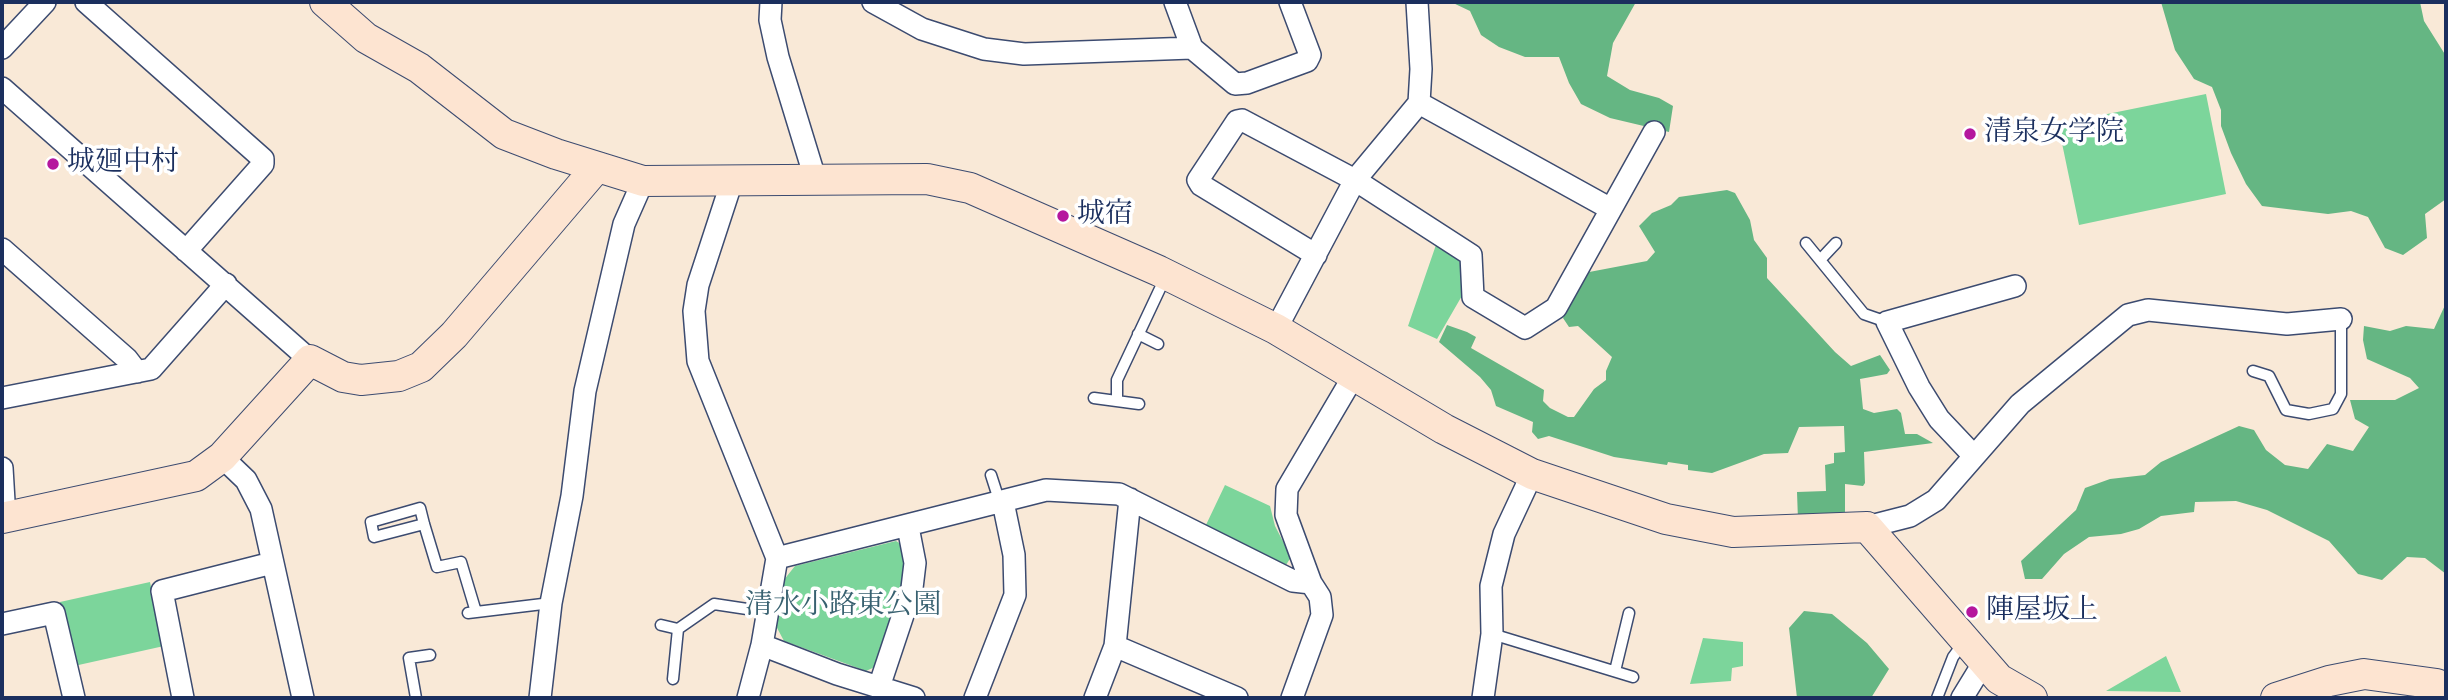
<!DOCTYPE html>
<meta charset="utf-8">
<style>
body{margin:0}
#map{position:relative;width:2448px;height:700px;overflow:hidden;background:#f9e9d7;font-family:"IM FELL English",serif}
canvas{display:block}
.frame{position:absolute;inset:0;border:4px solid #1b2f5e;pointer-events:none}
</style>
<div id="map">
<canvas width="2448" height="700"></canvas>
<div class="frame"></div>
</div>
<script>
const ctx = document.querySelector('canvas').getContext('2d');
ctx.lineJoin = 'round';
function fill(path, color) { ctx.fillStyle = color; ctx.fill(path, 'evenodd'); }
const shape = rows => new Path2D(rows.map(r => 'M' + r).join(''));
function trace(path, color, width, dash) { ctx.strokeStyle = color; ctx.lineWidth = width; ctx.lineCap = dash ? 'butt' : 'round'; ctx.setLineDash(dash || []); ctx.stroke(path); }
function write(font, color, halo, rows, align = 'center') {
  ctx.font = font + ' "IM FELL English","Noto Serif JP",serif'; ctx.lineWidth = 7; ctx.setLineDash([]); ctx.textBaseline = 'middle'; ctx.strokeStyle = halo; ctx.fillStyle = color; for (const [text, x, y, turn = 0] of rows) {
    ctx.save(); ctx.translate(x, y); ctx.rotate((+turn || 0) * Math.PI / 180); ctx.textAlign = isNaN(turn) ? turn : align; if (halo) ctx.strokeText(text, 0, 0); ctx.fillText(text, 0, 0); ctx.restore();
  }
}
const green = shape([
 [2206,94,2226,194,2079,225,2058,124],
 [1437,242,1461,261,1463,294,1437,339,1408,326],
 [1225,485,1270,506,1275,526,1291,557,1286,565,1205,527],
 [896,541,907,548,908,565,877,666,866,671,784,641,775,624,783,581,795,566],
 [150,582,164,646,74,666,60,602],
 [1703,638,1743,642,1743,666,1732,668,1731,681,1690,684],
 [2166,656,2181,692,2106,691]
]);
const forest = shape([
 [1451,2,1636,2,1613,43,1607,76,1630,90,1659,98,1673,106,1669,132,1610,118,1581,104,1569,83,1559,57,1525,57,1499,47,1481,35,1470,11],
 [2161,2,2420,2,2424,21,2446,56,2446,199,2425,214,2427,238,2403,255,2385,248,2368,217,2351,211,2328,214,2262,206,2246,184,2231,153,2221,126,2221,110,2212,87,2194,79,2175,50],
 [1727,190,1735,193,1750,220,1754,240,1767,258,1767,278,1835,352,1851,366,1880,355,1890,370,1887,374,1860,379,1863,409,1874,413,1897,409,1901,413,1905,434,1917,434,1933,443,1864,452,1865,483,1863,486,1845,484,1845,513,1841,515,1798,520,1797,492,1826,491,1825,465,1834,463,1834,453,1845,452,1844,426,1799,427,1788,453,1764,454,1712,473,1688,470,1688,465,1668,462,1667,465,1614,457,1549,436,1538,439,1532,432,1533,422,1496,406,1491,390,1480,377,1439,342,1447,325,1467,332,1476,337,1471,348,1544,390,1543,401,1550,408,1568,417,1574,417,1594,389,1606,380,1606,371,1612,357,1578,326,1569,327,1563,318,1584,273,1647,261,1655,252,1639,226,1652,213,1671,205,1679,197],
 [2446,303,2446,574,2425,558,2407,557,2382,580,2358,574,2329,541,2267,510,2236,501,2195,502,2194,512,2161,516,2139,529,2121,534,2089,537,2064,554,2042,579,2025,579,2021,561,2076,510,2085,488,2110,479,2145,475,2161,462,2239,426,2254,430,2266,450,2285,465,2308,469,2327,444,2353,451,2369,427,2355,419,2350,400,2395,400,2419,388,2410,378,2367,359,2363,340,2364,326,2390,331,2406,326,2434,329],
 [1804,611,1832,614,1867,643,1889,669,1871,698,1797,698,1789,628]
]);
const lane = shape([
 [1806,243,1864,314,1887,322],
 [1820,260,1836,243],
 [1138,334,1158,344],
 [2253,371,2269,376,2286,410,2309,414,2333,409,2341,394,2341,319],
 [1094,398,1139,404],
 [1117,401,1117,380,1165,278],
 [991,475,1000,503],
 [424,524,374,537,371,522,420,508,424,524,437,567,461,562,476,612],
 [468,613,551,603],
 [661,625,678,629],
 [1492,634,1633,677],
 [1615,671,1629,613],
 [673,679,678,629,714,604,767,612],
 [416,698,409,658,430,655],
 [1937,698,1953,657,1964,642]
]);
const street = shape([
 [86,2,263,159,263,164,186,251],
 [771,2,770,20,778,57,815,178],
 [873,2,922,29,984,49,1024,54,1192,48,1235,84,1247,83,1307,61,1310,55,1290,2],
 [1175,2,1192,48],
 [2,48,45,2],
 [2,88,310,360],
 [1419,103,1609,208],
 [732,181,698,285,694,311,698,361,777,558,762,645,748,698],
 [2,249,127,359,137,372],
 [1316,255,1201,185,1198,180,1237,121,1242,120,1355,180,1419,103,1421,69,1417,2],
 [1276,329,1355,180,1471,255,1473,297,1525,328,1556,308,1654,132],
 [2,398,151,369,226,284],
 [1973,455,1939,419,1919,387,1887,322,2015,286],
 [222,457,246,480,261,509,303,698],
 [2,468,5,518],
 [1867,527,1910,516,1936,500,2020,404,2128,315,2148,310,2287,324,2341,319],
 [777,558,1046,490,1119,494,1293,581,1311,583],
 [2,624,54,613,74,698],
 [762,645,837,674,914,698],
 [1115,646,1237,698],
 [879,687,912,588,915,563,908,527],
 [183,698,162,591,272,563],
 [540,698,551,603,572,496,585,391,624,224,643,181],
 [975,698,1015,595,1014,555,1003,502],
 [1095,698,1115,646,1130,499],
 [1292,698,1322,615,1320,597,1311,583,1286,515,1287,489,1353,377],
 [1483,698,1492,634,1491,586,1504,534,1532,474],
 [1962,698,1984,662]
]);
const secondary = shape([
 [325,2,366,38,419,68,504,134,556,154,643,181,927,179,970,188,1159,271,1276,329,1444,429,1532,474,1666,519,1733,532,1867,527,1999,679,2032,698],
 [2,518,196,476,222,457,310,360,343,377,361,380,399,376,421,367,454,335,597,167],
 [2276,698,2329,681,2364,674,2437,684,2446,689]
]);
const markers = [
 [1970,134,7,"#b5179e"],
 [53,164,7,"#b5179e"],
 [1063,216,7,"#b5179e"],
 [1972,612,7,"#b5179e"]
];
const poiNames = [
 ["清泉女学院",1984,134],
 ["城廻中村",67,164],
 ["城宿",1077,216],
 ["陣屋坂上",1986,612]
];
const parkNames = [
 ["清水小路東公園",843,607]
];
fill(green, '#7cd59b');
fill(forest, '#65b683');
trace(lane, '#3c4b70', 13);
trace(street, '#3c4b70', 24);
trace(secondary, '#3c4b70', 32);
trace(lane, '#fff', 10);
trace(street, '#fff', 21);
trace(secondary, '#fde4d1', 30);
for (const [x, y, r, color] of markers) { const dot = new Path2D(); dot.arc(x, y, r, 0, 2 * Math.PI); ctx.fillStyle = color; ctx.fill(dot); trace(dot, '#fff', 2.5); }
write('28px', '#1b2f5e', '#fff', poiNames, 'left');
write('28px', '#386170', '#fff', parkNames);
</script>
